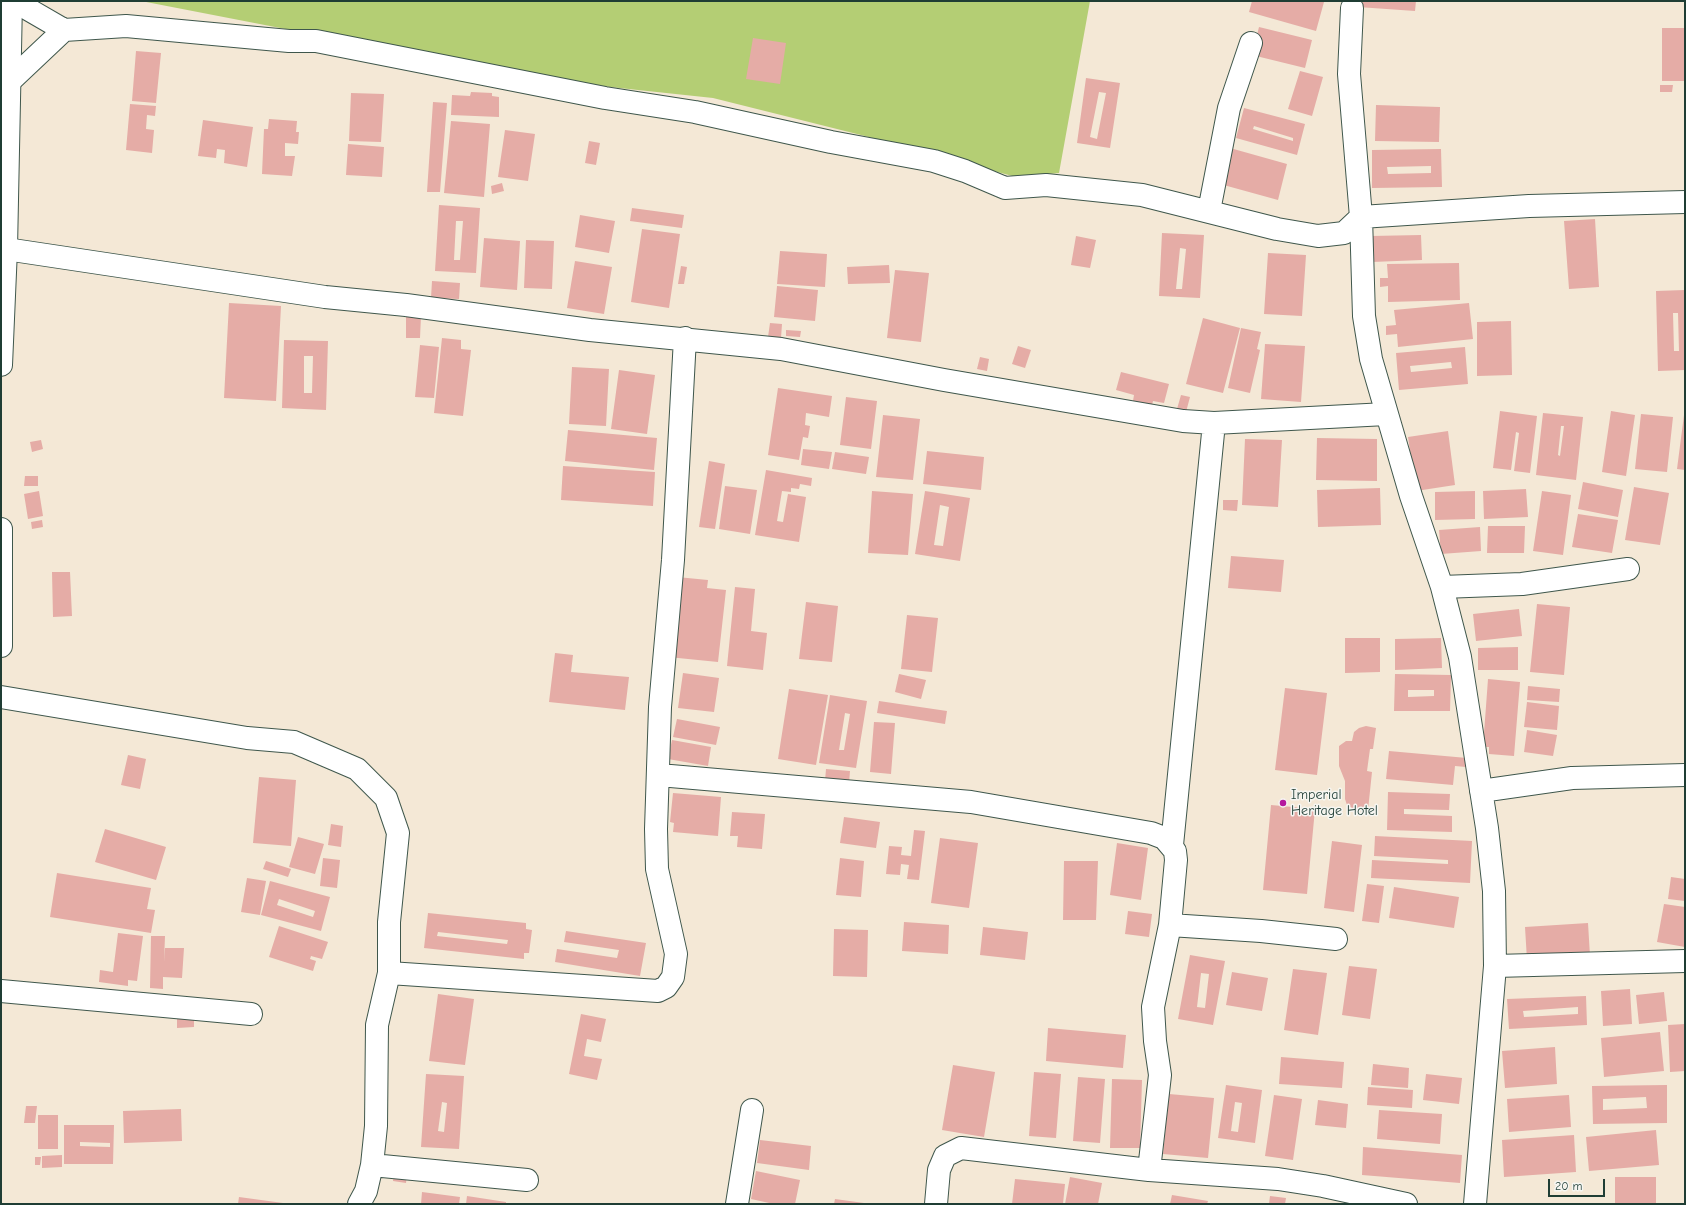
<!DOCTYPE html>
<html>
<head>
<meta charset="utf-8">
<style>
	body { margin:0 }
	#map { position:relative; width:1686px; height:1205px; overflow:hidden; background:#f4e8d6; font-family:"Comic Neue",sans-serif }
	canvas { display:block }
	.frame { position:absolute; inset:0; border:2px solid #1f3d34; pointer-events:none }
	.scale { position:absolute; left:1548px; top:1179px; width:57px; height:18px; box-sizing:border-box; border:2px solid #1f3d34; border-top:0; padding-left:5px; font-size:12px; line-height:14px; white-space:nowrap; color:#1f3d34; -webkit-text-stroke:3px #f6f6f2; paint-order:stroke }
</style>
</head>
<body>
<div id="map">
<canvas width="1686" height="1205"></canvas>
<div class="frame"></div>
<div class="scale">20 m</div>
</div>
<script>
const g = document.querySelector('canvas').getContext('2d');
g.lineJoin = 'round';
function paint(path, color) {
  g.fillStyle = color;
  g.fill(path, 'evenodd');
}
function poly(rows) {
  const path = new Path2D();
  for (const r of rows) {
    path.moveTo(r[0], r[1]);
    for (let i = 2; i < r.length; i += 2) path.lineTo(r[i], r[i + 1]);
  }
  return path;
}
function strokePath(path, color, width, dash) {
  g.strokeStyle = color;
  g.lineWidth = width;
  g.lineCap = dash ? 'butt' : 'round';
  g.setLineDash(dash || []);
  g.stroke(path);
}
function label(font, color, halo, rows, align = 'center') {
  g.font = font + ' "Comic Neue",sans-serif';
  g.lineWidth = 3;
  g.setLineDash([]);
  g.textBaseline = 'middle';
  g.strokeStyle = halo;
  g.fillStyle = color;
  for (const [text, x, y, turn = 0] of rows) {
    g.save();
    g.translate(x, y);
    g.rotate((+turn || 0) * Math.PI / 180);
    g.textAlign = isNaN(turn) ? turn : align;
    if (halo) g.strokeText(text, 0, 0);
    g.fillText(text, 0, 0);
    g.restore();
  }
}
paint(poly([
	[141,1,1090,1,1059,173,1016,177,865,136,713,98,610,87,435,58]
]), '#b4ce74');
paint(poly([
	[1252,1,1322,1,1324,2,1316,31,1249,12],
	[1358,1,1416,1,1415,11,1358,7],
	[1259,27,1312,40,1305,68,1252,55],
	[1662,28,1685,28,1685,81,1662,81],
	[753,38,786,43,780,84,746,79],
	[136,51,161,53,156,103,132,101],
	[1300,71,1323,77,1312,116,1288,109],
	[1086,78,1120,83,1110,148,1077,143],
	[1099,92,1106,93,1097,139,1090,137],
	[1660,85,1673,85,1672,92,1660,92],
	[471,92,492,93,492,96,499,97,499,117,451,115,452,95,470,96],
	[351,93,384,94,381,142,349,141],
	[433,102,447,103,440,192,427,192],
	[130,104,156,106,155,116,147,115,146,129,154,130,152,153,126,150],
	[1376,105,1440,107,1439,142,1375,141],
	[1244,108,1305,124,1297,155,1236,138],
	[1254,126,1293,138,1293,141,1253,129],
	[269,119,297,121,296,132,299,132,298,144,285,143,285,156,295,156,292,176,262,174,264,129,268,129],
	[203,120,253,127,247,167,224,163,225,150,217,149,216,158,198,156],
	[451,121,490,124,484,197,444,193],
	[505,130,535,134,528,181,498,177],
	[589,141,600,143,596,165,585,163],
	[348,144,384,147,382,177,346,175],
	[1230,148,1287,164,1278,200,1220,184],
	[1441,149,1442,187,1372,188,1372,150],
	[1431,166,1431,173,1388,174,1387,167],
	[502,183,504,191,492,194,491,186],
	[439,205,480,208,476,273,435,271],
	[456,221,463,221,460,260,454,260],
	[632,208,684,215,682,228,630,221],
	[580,215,615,221,609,253,575,247],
	[1595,219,1599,287,1569,289,1564,221],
	[642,229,680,234,669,308,631,302],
	[1162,233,1204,235,1200,298,1159,296],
	[1180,248,1186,249,1182,289,1176,289],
	[1421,235,1422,260,1372,262,1371,236],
	[1076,236,1096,240,1090,268,1071,265],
	[484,238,520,241,517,290,480,287],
	[526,240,554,241,552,289,524,288],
	[780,251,827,254,825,287,777,284],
	[1268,253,1306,255,1302,316,1264,314],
	[575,261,612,267,604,314,567,308],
	[1459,263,1460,300,1388,302,1388,286,1380,287,1380,278,1388,278,1387,264],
	[889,265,890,283,848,284,847,267],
	[681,266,687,267,684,284,678,284],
	[895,270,929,273,921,342,887,338],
	[432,281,460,283,459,299,431,298],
	[777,286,818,290,815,321,774,317],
	[1685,290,1685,370,1658,371,1656,291],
	[1673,313,1678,313,1679,351,1674,351],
	[229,303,281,306,276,401,224,398],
	[1469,303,1473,339,1398,347,1397,334,1386,335,1386,326,1396,325,1394,310],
	[406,315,421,316,420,338,406,338],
	[1203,318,1240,328,1223,393,1186,384],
	[1511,321,1512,375,1477,376,1477,322],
	[770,323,782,324,781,338,768,337],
	[1241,328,1261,332,1257,349,1260,350,1250,393,1228,388],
	[786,330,801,331,800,337,786,336],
	[442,338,461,340,461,349,471,350,463,416,434,413],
	[284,340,328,341,326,410,282,408],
	[304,356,313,356,312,393,304,393],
	[1265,344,1305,346,1301,402,1261,399],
	[420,345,439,347,434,398,415,397],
	[1018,346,1031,350,1025,368,1012,364],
	[1465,347,1468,384,1399,390,1396,353],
	[1451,362,1452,368,1411,372,1410,366],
	[980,357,989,359,987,371,977,369],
	[572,367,609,369,606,426,569,424],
	[619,370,655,375,647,434,611,429],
	[1121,372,1169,384,1164,403,1153,401,1152,405,1133,401,1134,395,1116,390],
	[778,388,832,396,829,417,806,413,805,425,810,426,808,438,803,437,799,460,768,455],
	[1181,395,1190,397,1186,412,1177,409],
	[846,397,877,401,871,449,840,445],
	[1500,411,1537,416,1530,473,1514,471,1519,433,1516,432,1511,470,1493,468],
	[1611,411,1635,415,1626,476,1602,472],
	[1543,413,1583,417,1576,480,1536,475],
	[1561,426,1564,426,1560,456,1558,455],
	[1641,414,1673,417,1667,472,1635,469],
	[883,415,920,419,913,480,876,477],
	[1684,415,1685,415,1685,470,1677,469],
	[568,430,657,438,654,470,565,461],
	[1448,431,1455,485,1416,491,1408,437],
	[1317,438,1377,439,1377,481,1316,480],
	[1245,439,1282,440,1278,507,1242,505],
	[41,440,43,449,32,452,30,442],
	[803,449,832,452,829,469,801,465],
	[927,451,984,457,981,490,923,484],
	[835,452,869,457,866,474,832,469],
	[709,461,725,464,715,529,699,527],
	[563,466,655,472,653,506,561,500],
	[766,470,812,478,811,486,800,484,799,489,791,488,791,492,782,491,777,521,783,522,788,494,806,497,799,542,755,535],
	[25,476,38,476,38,486,24,486],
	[1583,482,1623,490,1618,517,1578,509],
	[725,486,757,490,750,534,719,529],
	[1634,487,1669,493,1660,545,1625,540],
	[1380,488,1381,525,1318,527,1317,490],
	[1526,489,1528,517,1484,519,1483,491],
	[39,491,43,516,28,519,24,494],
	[872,491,913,494,908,555,868,553],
	[925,491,970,498,960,561,915,554],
	[940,505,949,507,943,546,934,545],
	[1475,491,1475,519,1435,520,1435,492],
	[1542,491,1571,495,1563,555,1533,551],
	[1223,500,1238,500,1237,511,1223,510],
	[1578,514,1618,520,1612,553,1572,547],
	[42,520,43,527,32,529,31,522],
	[1488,526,1525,526,1524,553,1487,553],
	[1480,527,1481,551,1441,554,1439,530],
	[1231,556,1284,560,1281,592,1228,588],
	[52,572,70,572,72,616,53,617],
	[677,577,708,580,707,588,726,590,718,662,668,657],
	[735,587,755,589,751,631,767,633,763,670,727,666],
	[806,602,838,606,832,662,799,659],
	[1537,604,1570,607,1564,675,1530,672],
	[1519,609,1522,636,1476,641,1473,614],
	[907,615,938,618,932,672,901,669],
	[1345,638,1380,638,1380,672,1345,673],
	[1441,638,1442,668,1395,670,1395,639],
	[1518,647,1518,670,1478,670,1478,648],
	[555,653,573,655,571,672,629,677,625,710,549,702],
	[683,673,719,678,714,712,678,708],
	[899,674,926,680,921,699,895,692],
	[1395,674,1451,675,1450,711,1394,711],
	[1408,690,1434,690,1434,696,1408,697],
	[1488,679,1520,682,1514,756,1489,754,1489,747,1483,747],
	[1528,686,1560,689,1559,702,1527,700],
	[1285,688,1327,693,1317,775,1275,770],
	[789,689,828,695,816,765,778,759],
	[830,695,867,701,856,768,819,763],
	[845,713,850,714,844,750,839,750],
	[879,701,947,711,945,724,877,713],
	[1527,702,1559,706,1557,730,1524,727],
	[677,719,720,727,716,745,673,737],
	[874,722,895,723,891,774,870,772],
	[1366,726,1376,728,1373,749,1370,749,1367,771,1372,772,1368,810,1356,810,1347,805,1345,799,1345,781,1339,766,1339,746,1346,741,1352,741,1354,732,1359,728],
	[1527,730,1557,735,1553,756,1524,752],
	[672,740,711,747,708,766,668,759],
	[1389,751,1467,758,1466,767,1455,766,1453,785,1386,779],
	[128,755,146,759,140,789,121,785],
	[826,769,850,771,849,784,825,781],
	[259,777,296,780,291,846,253,843],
	[1388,792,1450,794,1449,810,1404,809,1404,814,1452,816,1452,832,1387,830],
	[673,793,721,797,718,836,673,832,674,823,670,822],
	[1271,805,1315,809,1307,894,1263,890],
	[732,812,765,814,762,849,737,847,738,836,730,836],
	[844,817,880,822,876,848,840,843],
	[331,824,343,826,341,847,328,845],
	[105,829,166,847,156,880,95,862],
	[914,830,925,831,919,880,907,879,909,865,901,864,900,875,886,874,889,846,902,847,901,855,911,856],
	[1375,836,1472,841,1470,883,1371,878,1372,860,1448,864,1448,860,1374,856],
	[298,837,324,844,315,874,289,867],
	[940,838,978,843,969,908,931,903],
	[1332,841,1362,845,1354,912,1324,908],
	[1117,843,1148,848,1141,900,1110,895],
	[323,858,340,860,337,888,320,886],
	[840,858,864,861,861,897,836,895],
	[266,861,291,869,288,877,263,869],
	[1064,861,1098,861,1096,920,1063,920],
	[57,873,151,888,147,909,155,910,151,933,50,917],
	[1671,877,1685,879,1685,901,1668,899],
	[247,878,266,881,260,915,241,912],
	[270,881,330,897,321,931,261,915],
	[279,899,315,911,313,917,277,905],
	[1367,884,1384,886,1379,923,1362,921],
	[1394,887,1459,897,1454,928,1389,918],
	[1664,904,1685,907,1685,947,1657,942],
	[1128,911,1152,914,1149,937,1125,934],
	[428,913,526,923,526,929,532,930,529,953,524,953,524,959,424,948],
	[438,932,508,940,507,944,437,936],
	[904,922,949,925,948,954,902,951],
	[1588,923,1590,956,1527,960,1525,927],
	[279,926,328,942,322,959,311,956,310,959,316,961,313,971,269,957],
	[983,927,1028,932,1025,960,980,955],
	[834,929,868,930,867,977,833,976],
	[566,931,646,943,640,976,555,962,557,949,617,958,619,950,564,942],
	[118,933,143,936,137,981,128,980,128,986,99,982,100,970,113,972],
	[151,936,165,936,164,962,165,948,184,948,182,978,163,977,163,989,150,988],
	[1190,955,1225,961,1213,1025,1178,1019],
	[1201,973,1209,974,1205,1008,1197,1007],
	[1349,966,1377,969,1370,1019,1342,1015],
	[1293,969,1327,973,1318,1035,1284,1030],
	[1232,972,1268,978,1262,1011,1226,1005],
	[1630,989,1632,1024,1603,1026,1601,991],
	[1664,992,1667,1021,1639,1024,1636,995],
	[438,994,474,999,465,1065,429,1061],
	[1586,996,1587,1025,1509,1029,1507,999],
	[1578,1007,1578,1014,1524,1017,1523,1011],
	[194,1014,194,1027,177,1028,177,1015],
	[581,1014,606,1019,601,1042,587,1039,584,1056,602,1059,597,1080,569,1074],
	[1685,1024,1685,1071,1670,1072,1668,1025],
	[1048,1028,1126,1035,1123,1068,1046,1061],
	[1660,1032,1664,1071,1604,1077,1601,1038],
	[1555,1047,1557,1084,1505,1088,1502,1051],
	[1281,1057,1344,1062,1342,1088,1279,1084],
	[1373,1064,1409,1068,1408,1088,1371,1085],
	[953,1065,995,1072,984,1137,942,1130],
	[1034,1072,1061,1074,1056,1138,1029,1136],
	[426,1074,464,1076,459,1149,421,1147],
	[442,1102,447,1103,444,1132,438,1131],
	[1426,1074,1462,1078,1459,1104,1423,1100],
	[1078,1077,1105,1079,1100,1143,1073,1141],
	[1112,1079,1142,1080,1140,1148,1110,1148],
	[1226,1085,1262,1090,1255,1143,1218,1138],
	[1235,1102,1242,1103,1238,1132,1231,1131],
	[1667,1085,1667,1123,1593,1124,1592,1086],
	[1646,1097,1647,1108,1603,1110,1603,1099],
	[1368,1087,1413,1090,1412,1108,1367,1105],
	[1169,1094,1214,1098,1208,1158,1163,1154],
	[1274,1095,1302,1099,1293,1160,1265,1156],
	[1569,1095,1571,1127,1509,1132,1507,1099],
	[1318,1100,1348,1104,1346,1128,1315,1125],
	[26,1106,37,1106,35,1123,24,1123],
	[181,1109,182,1141,124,1143,123,1111],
	[1379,1110,1442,1114,1440,1144,1377,1139],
	[38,1115,58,1115,58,1149,38,1149],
	[64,1125,114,1125,113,1164,64,1164],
	[80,1142,110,1143,110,1147,80,1146],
	[1656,1130,1659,1165,1589,1171,1586,1137],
	[1574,1135,1576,1172,1504,1177,1502,1140],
	[760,1140,811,1146,809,1170,757,1163],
	[1363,1147,1462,1155,1460,1183,1362,1175],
	[62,1155,62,1167,42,1168,42,1156],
	[35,1157,41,1157,40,1165,35,1165],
	[394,1171,407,1173,406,1183,393,1181],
	[756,1171,800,1180,795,1204,774,1204,751,1199],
	[1070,1177,1102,1183,1098,1204,1065,1204],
	[1615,1177,1656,1177,1656,1204,1615,1204],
	[1015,1179,1065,1184,1063,1204,1012,1204],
	[422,1192,460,1197,459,1204,421,1204],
	[1172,1195,1208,1201,1207,1204,1170,1204],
	[467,1196,506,1202,506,1204,466,1204],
	[1270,1196,1286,1198,1285,1204,1269,1204],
	[239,1197,283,1203,283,1204,238,1204],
	[835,1199,864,1203,864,1204,834,1204]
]), '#e5aca6');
const minor = poly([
	[14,1,64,30,126,26,289,41,316,41,605,98,695,112,831,142,934,161,965,171,1005,188,1046,185,1142,195,1277,229,1318,236,1344,233,1361,217,1529,206,1685,202],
	[1352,8,1349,74,1361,217,1364,316,1371,359,1411,496,1442,587,1460,657,1487,828,1494,891,1495,966,1475,1204],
	[10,81,64,30],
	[1209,211,1229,108,1251,43],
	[6,249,325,297,406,305,590,330,781,349,944,380,1183,421,1214,423,1386,414],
	[1442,587,1522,584,1628,569],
	[1,697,247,738,294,742,357,769,386,798,398,833,389,922,389,973,377,1025,376,1126,372,1165,366,1191,359,1204],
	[659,775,971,802,1151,833,1164,838,1175,851,1176,860,1170,925,1153,1007,1155,1041,1160,1075,1149,1170],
	[1481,791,1572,778,1685,775],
	[1172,845,1214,423],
	[1170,925,1261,931,1336,939],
	[1495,966,1685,961],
	[389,973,658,991,666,987,673,977,676,954,657,869,656,829,660,707,673,560,685,338],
	[1,991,251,1014],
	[372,1165,527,1180],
	[737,1204,752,1110],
	[936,1204,939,1170,945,1156,961,1148,1149,1170,1278,1179,1323,1186,1406,1204]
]);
const highway = poly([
	[1,365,6,249,11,1],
	[1,529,1,646]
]);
strokePath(minor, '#3f574c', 24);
strokePath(highway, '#3f574c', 24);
strokePath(minor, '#fff', 22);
strokePath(highway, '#fff', 22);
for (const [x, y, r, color] of [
	[1283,803,4,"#b5179e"]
]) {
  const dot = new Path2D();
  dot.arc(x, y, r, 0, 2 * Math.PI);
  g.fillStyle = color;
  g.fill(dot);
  strokePath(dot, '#f6f6f2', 1.5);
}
label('14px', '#1f3d34', '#f6f6f2', [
	["Imperial",1291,795],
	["Heritage Hotel",1291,811]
], 'left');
</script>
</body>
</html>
